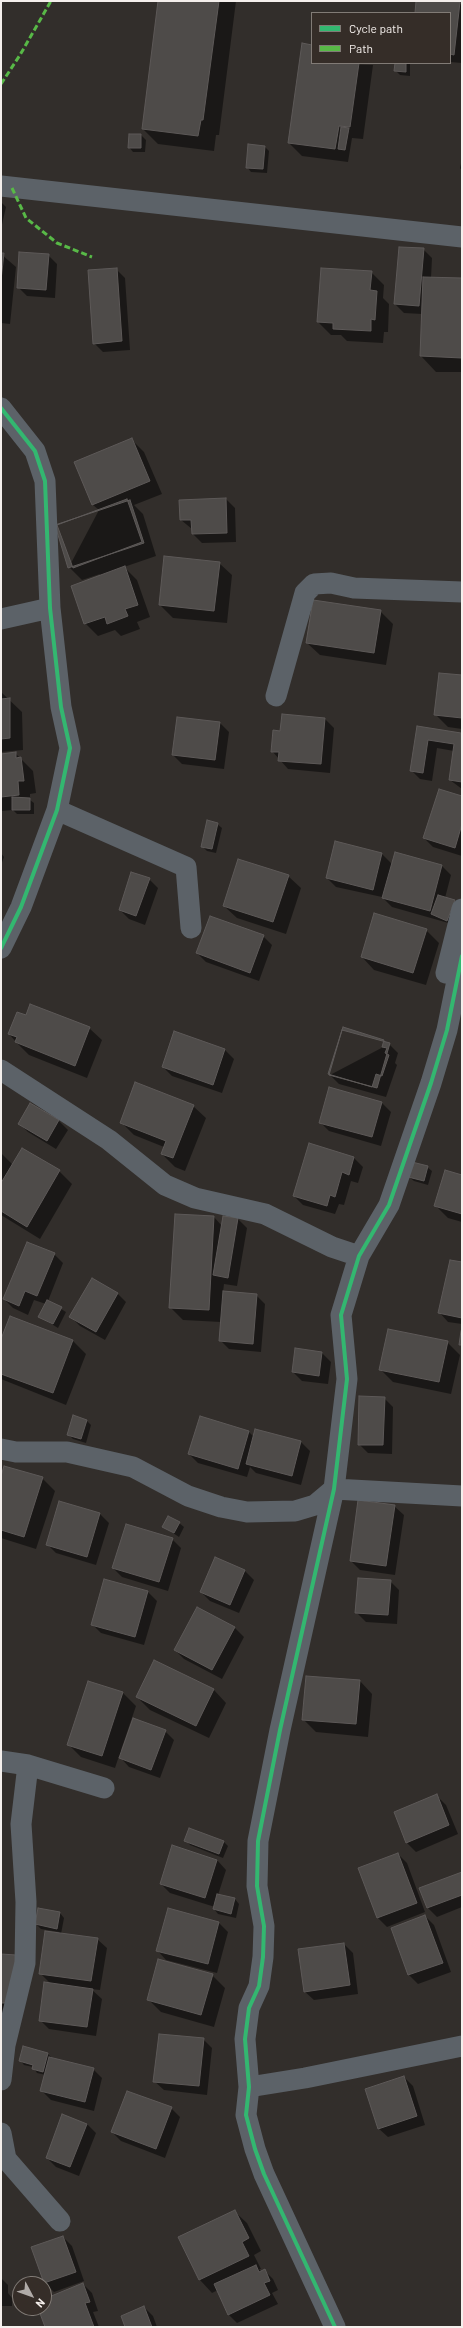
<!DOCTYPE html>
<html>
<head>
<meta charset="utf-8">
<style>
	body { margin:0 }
	#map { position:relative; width:463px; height:2328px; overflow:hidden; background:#322e2b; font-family:Barlow,sans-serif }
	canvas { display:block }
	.frame { position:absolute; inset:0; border:2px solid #f4efec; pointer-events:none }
	.legend { position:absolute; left:311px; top:12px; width:140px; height:52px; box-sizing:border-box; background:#352d28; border:1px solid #817b76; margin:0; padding:5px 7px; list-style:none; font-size:12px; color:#f4efec }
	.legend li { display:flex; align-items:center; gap:8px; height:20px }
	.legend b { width:20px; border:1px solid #817b76 }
	.north { position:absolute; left:12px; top:2276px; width:40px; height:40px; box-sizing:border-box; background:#352d28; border:1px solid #817b76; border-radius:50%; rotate:131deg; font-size:11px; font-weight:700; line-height:16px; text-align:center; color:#f4efec }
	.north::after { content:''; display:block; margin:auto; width:14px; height:18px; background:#b0aba8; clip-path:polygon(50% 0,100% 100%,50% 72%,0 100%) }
</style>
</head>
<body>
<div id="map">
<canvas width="463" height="2328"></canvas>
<div class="frame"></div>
<ul class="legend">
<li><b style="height:5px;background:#33b770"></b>Cycle path</li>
<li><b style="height:5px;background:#58b947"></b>Path</li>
</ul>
<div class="north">N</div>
</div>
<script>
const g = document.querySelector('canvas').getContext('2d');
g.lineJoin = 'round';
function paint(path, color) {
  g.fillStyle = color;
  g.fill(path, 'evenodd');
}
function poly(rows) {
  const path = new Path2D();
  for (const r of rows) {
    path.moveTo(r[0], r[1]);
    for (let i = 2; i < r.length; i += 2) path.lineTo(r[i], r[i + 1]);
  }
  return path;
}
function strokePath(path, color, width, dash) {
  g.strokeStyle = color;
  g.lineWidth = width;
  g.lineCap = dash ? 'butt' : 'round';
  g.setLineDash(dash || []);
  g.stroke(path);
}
paint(poly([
	[159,1,236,1,219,135,216,135,214,151,158,144,143,129],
	[417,1,443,1,459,3,462,5,462,63,450,62,450,13,416,13],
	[312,46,312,63,373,65,363,139,352,138,348,162,302,156,289,143],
	[396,63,410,63,410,76,400,75,396,71],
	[129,135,141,135,146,140,145,152,133,152,129,147],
	[265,147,269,151,267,173,251,172,247,167],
	[462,159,462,171,460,168],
	[1,202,6,207,1,229],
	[423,249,432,258,431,278,462,279,462,372,436,372,421,356,422,314,404,313,395,304],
	[1,254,16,267,10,324,1,323],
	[48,255,57,264,55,298,27,296,18,287],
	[116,269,125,278,130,350,103,352,94,343],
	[371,272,384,285,383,298,389,304,388,332,384,332,383,343,347,341,341,335,331,335,318,322],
	[131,439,144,452,162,494,134,505,143,514,156,556,124,567,137,580,150,617,137,622,140,629,121,636,115,630,98,636,85,623,100,574,82,580,69,567,99,510,93,505,76,463],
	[226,499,235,508,236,542,202,543,193,534,192,529,181,520,180,501],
	[219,563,232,575,227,623,173,618,160,605],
	[380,611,393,624,386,665,320,655,307,643],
	[462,676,462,729,448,727,435,714],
	[1,692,22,712,23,750,1,752],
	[325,719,334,728,330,773,288,769,272,751],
	[220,723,229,732,224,769,182,764,173,755],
	[418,728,462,735,462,789,450,780,454,751,437,748,432,781,420,779,411,770],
	[15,753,33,771,36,793,30,794,30,800,34,803,34,814,17,814,13,810,1,811,1,755],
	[462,797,462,856,433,847,424,838],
	[217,824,222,828,216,853,207,851,202,846],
	[336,842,382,854,392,864,396,853,442,866,451,875,445,898,455,901,459,905,452,924,392,907,382,897,336,887,327,878],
	[1,853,4,857,1,865],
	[288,876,301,888,286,934,237,918,224,906],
	[149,879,158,888,145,925,129,919,120,910],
	[426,930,439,943,426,985,374,970,362,957],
	[263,936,272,945,259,981,206,962,197,953],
	[27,1016,89,1028,102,1040,87,1078,29,1055,16,1042,9,1034],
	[389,1044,398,1053,395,1063,397,1065,386,1097,339,1084,330,1075],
	[225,1050,234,1059,222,1093,172,1076,163,1067],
	[382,1103,391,1112,381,1146,329,1131,320,1122],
	[31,1104,59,1121,68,1130,56,1149,28,1132,19,1123],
	[193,1106,206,1118,185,1171,175,1167,162,1154,164,1147,134,1135,121,1122],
	[309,1145,354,1158,363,1167,358,1183,351,1181,344,1205,339,1204,335,1214,303,1205,294,1196],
	[1,1153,13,1165,59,1171,72,1184,40,1239,1,1215],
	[427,1167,432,1171,428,1185,414,1181,409,1177],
	[462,1176,462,1222,448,1218,435,1205],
	[214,1217,222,1226,238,1219,247,1228,237,1286,224,1284,223,1292,256,1295,265,1304,261,1352,229,1349,220,1340,221,1322,183,1320,171,1308],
	[54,1254,63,1263,48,1301,66,1312,58,1328,40,1317,46,1304,34,1300,28,1315,13,1308,4,1299],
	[462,1263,462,1324,448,1322,439,1312],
	[117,1293,126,1302,105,1340,80,1326,71,1317],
	[10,1317,73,1341,86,1354,66,1405,1,1379,1,1342],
	[447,1342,460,1355,451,1394,393,1382,380,1369],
	[296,1350,322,1353,331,1362,328,1384,302,1381,293,1372],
	[384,1398,393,1407,392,1454,368,1453,359,1444],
	[73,1417,87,1421,91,1425,86,1443,73,1439,68,1434],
	[200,1417,249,1432,254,1437,256,1430,301,1442,310,1451,301,1485,256,1473,250,1467,247,1477,198,1463,189,1454],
	[42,1478,55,1491,36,1549,1,1538,1,1479],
	[59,1503,100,1514,109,1523,96,1565,56,1553,47,1544],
	[394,1506,404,1515,395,1575,360,1570,351,1561],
	[179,1523,184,1527,179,1537,164,1527],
	[172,1539,181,1548,168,1591,122,1577,113,1568],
	[215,1559,245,1571,254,1580,239,1613,210,1601,201,1592],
	[390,1581,399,1590,397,1624,366,1622,357,1613],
	[148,1592,157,1601,144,1645,101,1633,92,1624],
	[197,1609,235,1628,244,1637,222,1679,184,1659,175,1650],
	[154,1661,214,1690,226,1703,209,1738,150,1710,137,1697],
	[360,1681,372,1694,368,1737,316,1732,303,1719],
	[89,1682,123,1693,136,1706,121,1750,165,1731,174,1740,160,1778,129,1767,119,1756,115,1768,81,1757,68,1744],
	[437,1796,446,1805,458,1834,416,1852,407,1843],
	[186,1840,223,1841,228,1846,223,1858,190,1845],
	[398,1854,407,1863,425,1912,387,1927,378,1918],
	[217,1860,226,1870,218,1895,235,1899,239,1904,236,1918,218,1914,214,1909,215,1907,170,1893,161,1884],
	[462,1873,462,1907,437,1917,428,1908,421,1889],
	[168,1910,219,1923,228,1932,217,1973,166,1960,157,1950],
	[60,1913,64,1918,61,1934,97,1939,107,1948,100,1990,91,1989,102,1999,96,2036,49,2029,40,2020,51,1984,40,1973,59,1932,41,1929,36,1924],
	[425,1916,434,1925,451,1972,418,1984,409,1975,392,1929],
	[344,1944,353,1953,358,1994,314,2000,304,1991],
	[1,1955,24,1965,1,2018],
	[212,1975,225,1988,214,2027,161,2012,148,1999],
	[203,2039,212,2048,207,2095,164,2090,154,2081],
	[48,2054,52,2058,93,2069,102,2078,94,2111,51,2100,42,2091,46,2075,37,2073,33,2067,24,2065,20,2060],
	[404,2077,413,2086,425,2125,388,2137,378,2128],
	[171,2108,180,2117,165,2158,121,2141,112,2132],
	[87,2124,96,2133,79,2176,56,2167,47,2158],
	[234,2211,247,2223,261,2251,254,2255,261,2269,259,2269,262,2272,264,2270,273,2279,278,2290,272,2293,278,2304,237,2323,228,2314,218,2290,212,2293,200,2280,179,2238],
	[63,2237,72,2246,84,2281,54,2292,45,2283,33,2248],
	[1,2278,8,2285,8,2293,12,2298,12,2306,1,2306],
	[83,2284,92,2293,98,2311,93,2312,99,2327,46,2327,39,2308,44,2308,44,2300],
	[144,2307,153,2316,157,2327,126,2327]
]), '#0007');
const building = poly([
	[158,1,219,1,203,120,201,120,198,136,142,129,158,1],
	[416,1,460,2,454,55,450,54,450,13,415,13,416,1],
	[302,43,312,45,312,63,359,63,350,127,339,126,335,149,288,143,302,43],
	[395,63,406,63,406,72,394,71,395,63],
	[341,127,349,128,345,150,338,149,341,127],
	[129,134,141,134,141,148,128,148,129,134],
	[248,144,265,146,263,169,246,168,248,144],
	[399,247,424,248,419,306,394,304,399,247],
	[19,252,49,254,46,290,17,288,19,252],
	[1,253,4,253,1,280,1,253],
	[117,268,122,341,93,344,88,270,117,268],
	[321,268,372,271,370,290,377,291,375,320,371,319,371,331,333,329,333,323,317,322,321,268],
	[423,277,462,278,462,358,420,356,423,277],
	[132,438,150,481,92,505,74,462,132,438],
	[226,498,227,533,192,534,191,520,180,520,179,500,226,498],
	[127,499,142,542,73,568,57,525,127,499],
	[130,500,144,543,68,568,55,525,130,500],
	[164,556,220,562,214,611,159,605,164,556],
	[125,566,138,605,125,609,128,616,107,624,105,617,84,624,71,586,125,566],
	[313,600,381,610,374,653,306,643,313,600],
	[439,673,462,675,462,718,434,715,439,673],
	[10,698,10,738,1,739,1,699,10,698],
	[282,714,325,718,321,764,278,761,279,752,271,752,273,730,280,731,282,714],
	[177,717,220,722,215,760,172,755,177,717],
	[417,726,461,733,462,782,449,780,454,744,428,740,423,773,410,771,417,726],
	[16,752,16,758,21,757,24,781,18,781,19,795,1,797,1,754,16,752],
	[439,789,462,796,462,824,455,848,423,838,439,789],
	[12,797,30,798,30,810,12,810,12,797],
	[207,820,218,823,212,849,201,847,207,820],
	[335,841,382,853,373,890,326,878,335,841],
	[395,852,442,865,430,911,382,898,395,852],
	[238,859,289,875,273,922,223,906,238,859],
	[131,872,150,878,136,916,119,910,131,872],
	[438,895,455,900,447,921,431,914,438,895],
	[374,913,427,929,413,973,361,957,374,913],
	[210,916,264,935,250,973,196,953,210,916],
	[30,1004,90,1027,75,1066,15,1042,17,1037,8,1034,17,1012,26,1015,30,1004],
	[343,1027,384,1040,382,1047,387,1048,385,1053,389,1055,382,1076,376,1074,372,1087,328,1074,343,1027],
	[342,1030,390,1043,377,1088,329,1075,342,1030],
	[174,1031,225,1049,213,1085,162,1067,174,1031],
	[135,1082,194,1105,173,1158,161,1154,166,1141,120,1123,135,1082],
	[329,1087,382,1102,372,1137,319,1123,329,1087],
	[30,1103,59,1120,47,1141,18,1124,30,1103],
	[309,1143,354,1157,349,1175,342,1172,335,1197,330,1195,327,1206,293,1196,309,1143],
	[22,1148,60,1170,27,1227,1,1211,1,1183,22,1148],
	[412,1162,428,1166,424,1181,408,1177,412,1162],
	[445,1170,462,1175,462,1214,434,1206,445,1170],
	[175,1214,214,1216,209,1310,169,1308,175,1214],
	[223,1216,238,1218,228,1278,213,1275,223,1216],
	[27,1242,55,1253,37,1296,25,1291,19,1306,3,1299,27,1242],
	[450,1260,462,1262,462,1318,438,1313,450,1260],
	[92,1278,118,1293,96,1332,69,1317,92,1278],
	[223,1291,257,1294,253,1344,219,1341,223,1291],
	[47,1300,62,1307,53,1324,38,1317,47,1300],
	[10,1316,73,1340,53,1393,1,1374,1,1339,10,1316],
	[388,1329,448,1341,439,1382,379,1370,388,1329],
	[461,1331,462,1332,462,1345,459,1345,461,1331],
	[295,1348,322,1352,319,1376,292,1372,295,1348],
	[359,1396,385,1397,383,1445,358,1445,359,1396],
	[73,1415,87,1420,81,1439,67,1435,73,1415],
	[200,1416,249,1431,238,1469,188,1454,200,1416],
	[255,1429,301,1441,292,1476,246,1464,255,1429],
	[4,1466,43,1477,24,1537,1,1530,1,1476,4,1466],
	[358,1500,395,1505,386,1566,350,1561,358,1500],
	[59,1501,100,1513,87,1557,46,1545,59,1501],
	[168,1516,180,1522,174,1533,162,1527,168,1516],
	[126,1524,173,1538,159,1582,112,1568,126,1524],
	[215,1557,245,1570,230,1605,200,1592,215,1557],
	[358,1578,391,1580,388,1615,355,1613,358,1578],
	[104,1579,148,1591,135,1637,91,1625,104,1579],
	[197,1607,235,1627,212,1670,174,1650,197,1607],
	[154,1660,214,1689,196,1726,136,1697,154,1660],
	[306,1676,360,1680,356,1724,302,1720,306,1676],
	[88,1681,123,1692,102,1756,67,1745,88,1681],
	[133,1718,166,1730,151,1770,119,1758,133,1718],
	[437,1794,449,1825,406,1843,394,1812,437,1794],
	[189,1828,224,1841,219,1854,184,1841,189,1828],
	[172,1845,217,1860,205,1898,160,1884,172,1845],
	[398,1853,417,1903,377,1918,358,1868,398,1853],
	[462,1872,462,1895,427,1908,419,1888,462,1872],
	[217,1894,235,1898,231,1914,213,1909,217,1894],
	[38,1908,60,1912,57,1929,35,1924,38,1908],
	[168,1908,219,1922,208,1964,156,1951,168,1908],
	[425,1915,443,1963,408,1975,391,1928,425,1915],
	[45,1931,98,1938,91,1981,39,1974,45,1931],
	[344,1943,350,1985,304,1992,298,1949,344,1943],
	[1,1954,16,1955,10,2003,1,2003,1,1954],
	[158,1959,213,1974,201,2015,147,2000,158,1959],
	[44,1982,93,1989,87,2027,39,2021,44,1982],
	[159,2034,204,2038,199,2086,153,2082,159,2034],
	[23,2046,48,2053,43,2072,32,2069,33,2065,19,2061,23,2046],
	[49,2057,94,2068,85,2102,40,2091,49,2057],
	[404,2076,417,2116,378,2129,365,2089,404,2076],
	[127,2091,172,2107,156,2149,111,2132,127,2091],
	[62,2114,87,2124,70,2167,46,2158,62,2114],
	[235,2210,249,2238,242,2242,249,2256,199,2280,178,2237,235,2210],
	[63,2236,76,2272,44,2283,31,2247,63,2236],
	[256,2265,259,2272,265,2269,270,2281,264,2283,270,2295,228,2315,214,2284,256,2265],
	[83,2283,90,2302,85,2303,94,2327,45,2327,38,2308,44,2308,44,2299,83,2283],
	[144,2306,152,2327,125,2327,121,2316,144,2306]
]);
paint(building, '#4e4b49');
strokePath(building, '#5d5958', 1);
strokePath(poly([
	[1,186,462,237],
	[1,408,35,451,45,481,50,608,61,707,70,748,57,810,21,907,1,948],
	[1,619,50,608],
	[276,696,305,593,314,584,331,583,354,588,462,592],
	[57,810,186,867,191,928],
	[446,973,462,909],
	[1,1070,109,1140,165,1185,195,1198,265,1214,332,1247,359,1256],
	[1,1449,16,1452,67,1452,133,1467,188,1496,221,1507,247,1512,295,1511,315,1505,334,1489,462,1496],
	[1,1761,28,1765,104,1788],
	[1,2080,5,2045,25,1963,26,1902,21,1824,28,1765],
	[249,2087,305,2078,462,2046],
	[1,2133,6,2159,60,2221],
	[335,2327,264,2174,255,2149,246,2115,249,2087,245,2039,249,2008,259,1986,263,1957,264,1926,257,1886,258,1841,280,1730,334,1489,347,1379,341,1315,359,1256,389,1205,431,1083,447,1030,462,956]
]), '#5c6268', 21);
strokePath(poly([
	[1,84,20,55,51,1],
	[12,188,26,218,57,243,92,257]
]), '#58b947', 3, [6, 3]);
strokePath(poly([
	[1,408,35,451,45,481,50,608,61,707,70,748,57,810,21,907,1,948],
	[335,2327,264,2174,255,2149,246,2115,249,2087,245,2039,249,2008,259,1986,263,1957,264,1926,257,1886,258,1841,280,1730,334,1489,347,1379,341,1315,359,1256,389,1205,431,1083,447,1030,462,956]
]), '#33b770', 4);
</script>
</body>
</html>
